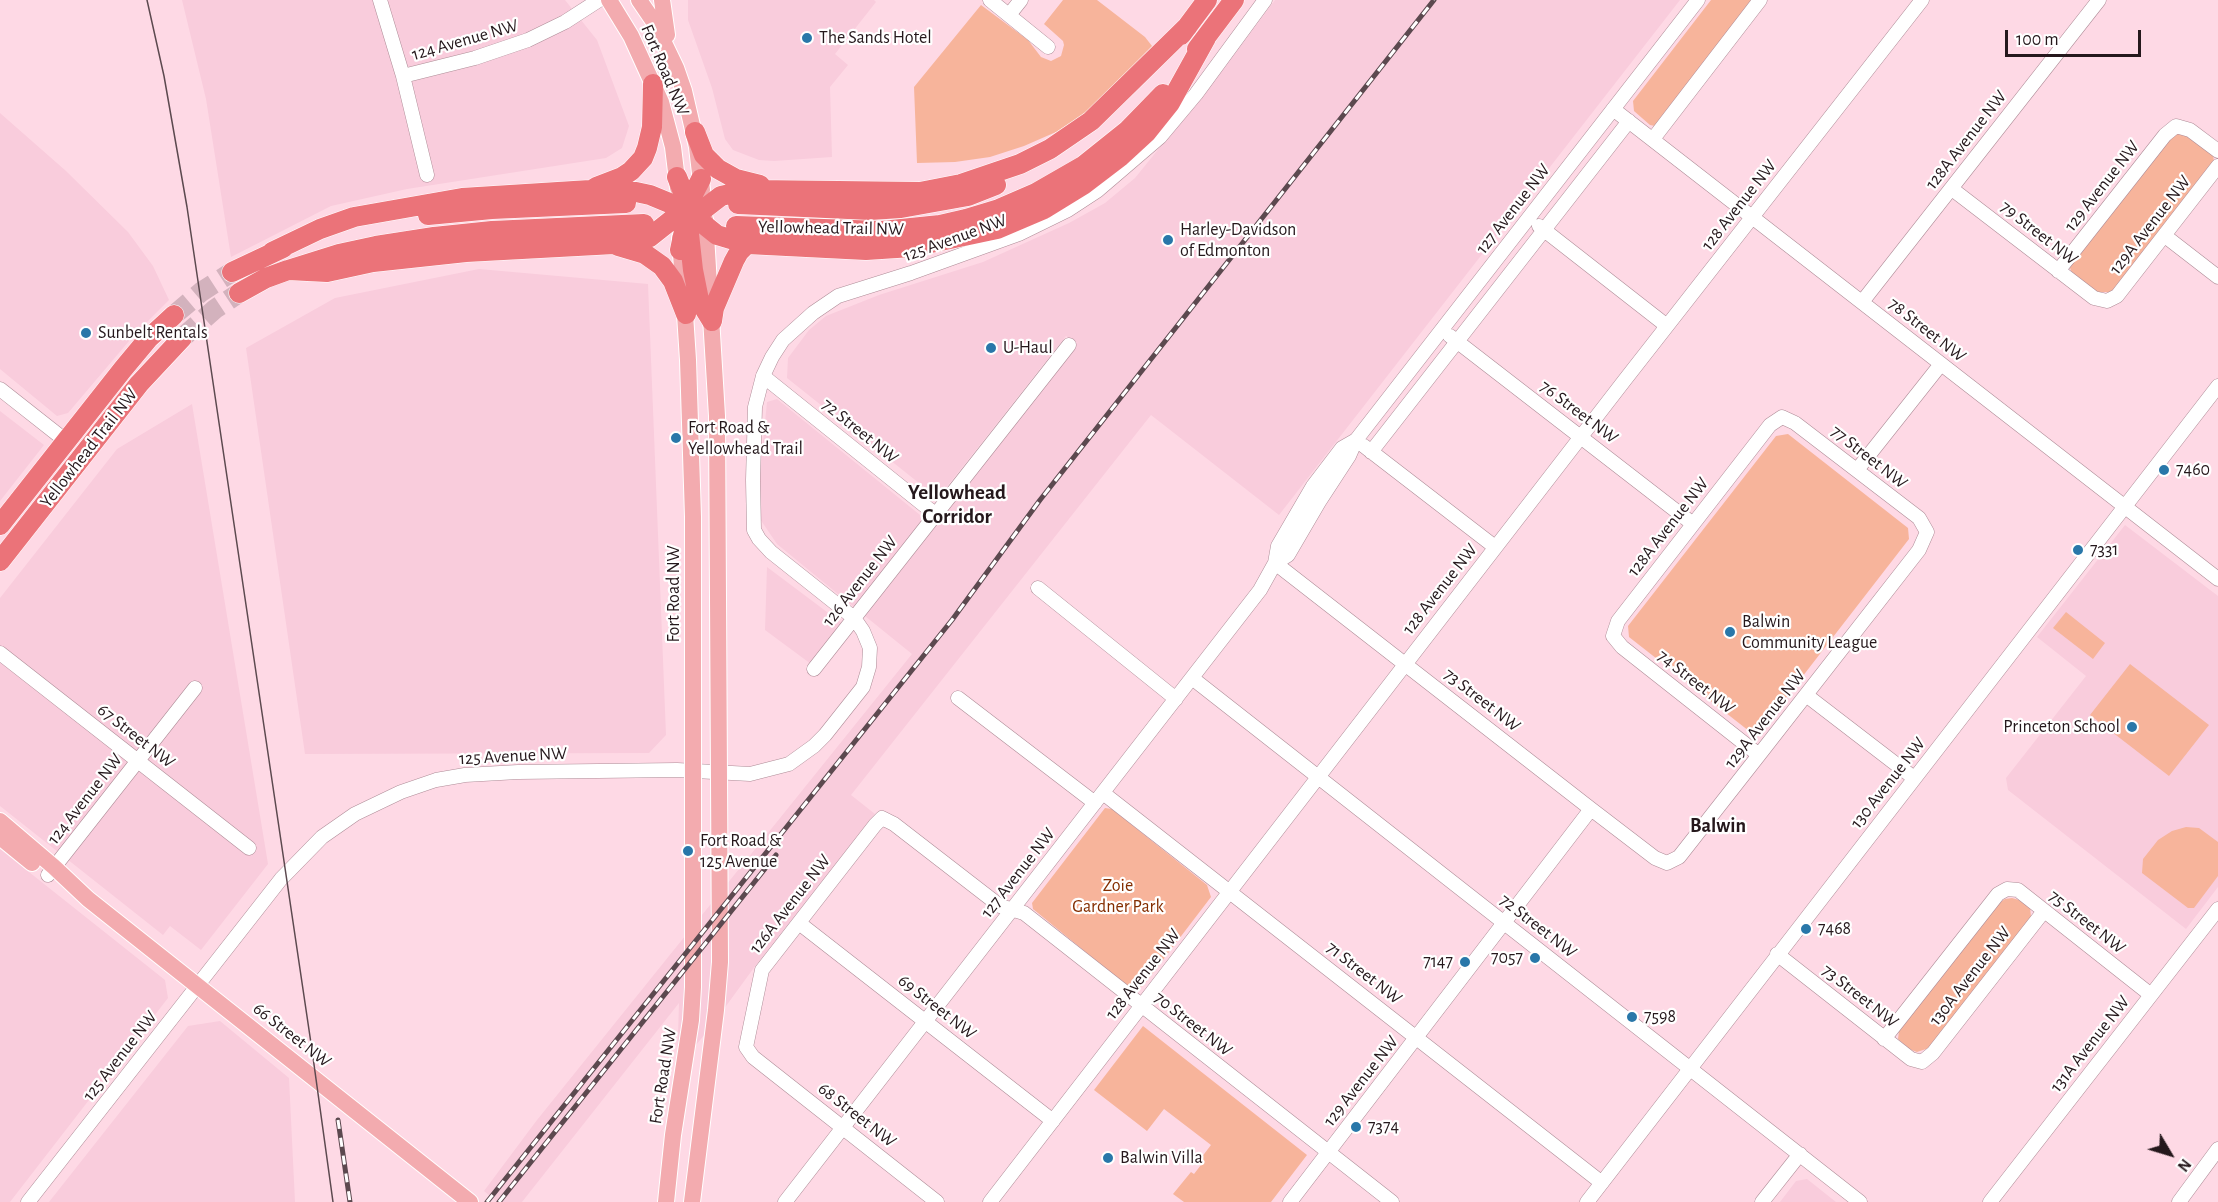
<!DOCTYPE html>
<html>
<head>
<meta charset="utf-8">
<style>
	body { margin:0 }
	#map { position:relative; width:2218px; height:1202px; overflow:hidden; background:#fed9e5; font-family:"Alegreya Sans",sans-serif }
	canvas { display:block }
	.north { position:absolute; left:2140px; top:1124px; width:60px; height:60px; -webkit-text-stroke:4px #fff; paint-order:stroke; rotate:128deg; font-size:16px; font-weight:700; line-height:24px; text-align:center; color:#25181c }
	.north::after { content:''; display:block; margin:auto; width:21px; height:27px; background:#25181c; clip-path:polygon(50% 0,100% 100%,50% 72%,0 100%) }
	.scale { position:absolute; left:2005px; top:30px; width:136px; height:27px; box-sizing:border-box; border:3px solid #25181c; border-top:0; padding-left:8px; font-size:18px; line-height:21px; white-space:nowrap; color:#25181c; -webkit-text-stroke:4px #fff; paint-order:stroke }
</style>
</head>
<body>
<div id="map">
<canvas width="2218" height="1202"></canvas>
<div class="north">N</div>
<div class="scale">100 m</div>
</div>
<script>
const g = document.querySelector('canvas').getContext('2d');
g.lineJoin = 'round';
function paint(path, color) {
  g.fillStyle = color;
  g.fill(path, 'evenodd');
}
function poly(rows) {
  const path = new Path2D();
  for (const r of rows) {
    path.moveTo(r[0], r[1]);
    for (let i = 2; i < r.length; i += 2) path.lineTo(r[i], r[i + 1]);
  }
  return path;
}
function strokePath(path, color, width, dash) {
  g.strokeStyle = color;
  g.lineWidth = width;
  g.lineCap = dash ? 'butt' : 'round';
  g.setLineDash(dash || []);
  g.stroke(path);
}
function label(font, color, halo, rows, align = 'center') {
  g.font = font + ' "Alegreya Sans",sans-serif';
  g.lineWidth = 4.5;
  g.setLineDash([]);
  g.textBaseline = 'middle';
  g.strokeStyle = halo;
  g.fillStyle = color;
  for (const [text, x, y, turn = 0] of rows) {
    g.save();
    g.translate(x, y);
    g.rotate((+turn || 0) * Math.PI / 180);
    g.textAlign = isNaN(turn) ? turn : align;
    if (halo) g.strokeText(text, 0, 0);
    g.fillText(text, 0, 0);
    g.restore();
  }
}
paint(poly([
	[182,0,565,0,597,40,629,126,622,148,606,158,407,189,331,206,231,257,206,99],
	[688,0,874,0,876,2,835,54,848,65,830,87,832,157,774,161,759,160,733,150,725,139,712,88,688,20],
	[1275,0,1680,0,1279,515,1151,415,851,795,875,814,753,969,710,1028,677,1068,679,1003,522,1202,497,1202,484,1191,537,1120,912,654,865,616,1077,344,1066,336,945,489,934,495,787,378,788,358,809,330,826,316,879,295,983,262,1069,223,1105,203,1135,178,1225,67],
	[0,113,66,171,128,232,153,266,169,300,135,334,68,413,57,416,0,369],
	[479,269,648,284,666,735,649,753,305,754,246,348,335,298],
	[777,399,925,519,855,608,777,544,760,519,760,472,767,402],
	[192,404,268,864,201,950,170,926,163,935,0,806,0,598,117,449],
	[0,411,44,445,0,501],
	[2125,525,2218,596,2218,887,2186,929,2008,790,2006,778,2086,676,2037,637],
	[767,567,843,624,811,664,765,630],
	[0,849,165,980,168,998,10,1202,0,1202],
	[220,1021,289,1078,295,1202,49,1202,188,1026],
	[1807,1179,1836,1202,1780,1202,1796,1181]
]), '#f9ccdc');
paint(poly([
	[1063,0,1097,0,1145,37,1152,46,1086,113,1056,132,1024,146,990,157,955,162,917,163,914,87,981,5,1028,40,1041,57,1051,61,1061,56,1064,45,1063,41,1044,24],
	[1711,0,1754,0,1655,126,1650,125,1634,111,1633,101],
	[2178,133,2183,133,2213,153,2214,162,2116,288,2110,292,2097,292,2072,273,2070,268,2071,262,2168,138],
	[1788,434,1908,528,1909,539,1761,730,1749,731,1629,637,1628,626,1776,436],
	[2066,612,2105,643,2093,659,2053,628],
	[2130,664,2209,725,2169,776,2090,715],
	[1105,808,1112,809,1207,885,1211,897,1143,986,1132,990,1033,909,1032,903],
	[2186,827,2199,828,2218,842,2218,876,2194,908,2188,908,2142,873,2143,859,2158,840,2172,831],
	[2012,898,2019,900,2030,907,2031,917,1929,1048,1917,1052,1909,1049,1898,1039,1899,1031,1998,904,2005,899],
	[1143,1026,1307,1155,1271,1202,1184,1202,1173,1194,1191,1172,1194,1174,1204,1161,1201,1158,1211,1145,1164,1109,1147,1131,1094,1090]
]), '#f7b49b');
strokePath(poly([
	[174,315,201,292,232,272],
	[182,338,215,309,239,293]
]), '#d3b2bd', 20, [20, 10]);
const minor = poly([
	[380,0,403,76,427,175],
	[990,0,1048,47],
	[1009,15,1021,0],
	[403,76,475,58,528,40,565,22,599,0],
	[1613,109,2218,579],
	[1653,139,1760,0],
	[1952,189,2094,298,2107,301,2117,296,2218,166],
	[1539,226,1667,326],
	[2165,236,2218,277],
	[2058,271,2165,135,2176,126,2190,130,2218,151],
	[1862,302,2099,0],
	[1450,336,1693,524],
	[763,376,935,514],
	[0,389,66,441],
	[1364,446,1495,547],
	[1371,452,1629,121],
	[1857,470,1941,364],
	[1275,563,1591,809,1655,858,1667,863,1679,857,1759,755,1919,550,1927,532,1919,518,1795,423,1782,417,1770,425,1618,621,1613,636,1622,647,1759,755],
	[1275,563,1288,555,1319,502,1349,456,1356,440,1698,0],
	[1038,588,1176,699],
	[0,653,249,848],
	[814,669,1069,345],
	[1192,678,1860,1202],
	[1806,695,1914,778],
	[958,698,1095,803],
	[1103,793,1602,1183],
	[48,875,195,688],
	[799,923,1053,1121],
	[1777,954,1911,1059,1922,1062,1933,1053,2044,911],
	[1884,1039,1998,894,2007,889,2018,890,2151,995],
	[28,1202,281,879,322,837,355,814,401,792,436,780,465,775,518,772,677,770,750,774,789,764,814,746,825,735,863,687,869,667,870,648,863,631,854,618,771,552,759,539,754,530,753,480,755,407,763,376,772,357,783,340,813,313,838,296,911,273,1019,234,1068,210,1097,191,1160,137,1196,94,1265,0],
	[785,1202,1260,590,1275,563,1278,546,1313,486,1342,448,1356,440],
	[937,1202,753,1057,746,1047,762,970,875,825,882,818,894,824,1000,906,1024,913,1392,1202],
	[990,1202,1624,381,1922,0],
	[1290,1202,1591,809],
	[1587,1202,2218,386],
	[1762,1202,1800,1154],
	[1990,1202,2218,909],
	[2179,1202,2218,1149]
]);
const major = poly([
	[609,0,631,36,661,102,673,147,678,188],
	[639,0,654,22,676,68,684,91,697,147,702,190],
	[662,0,667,35],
	[0,821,54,867,88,899,470,1202],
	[0,837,32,863],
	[666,1202,673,1135,691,1020,693,987,693,517,688,360,680,238],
	[692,1202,716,1010,720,962,717,416,705,219]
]);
const highway = poly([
	[1181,35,1207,0],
	[1197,49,1234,0],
	[695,132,704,155,718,169,736,179,760,185],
	[677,177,688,204,697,219,717,235,747,244,866,250,912,247,997,229,1044,209,1083,185,1121,156,1146,133,1170,103,1206,38],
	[596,187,622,177,631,171,643,158,647,148,652,127,653,84],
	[738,204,870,210,901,208,968,196,996,185],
	[428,215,492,209,626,203],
	[736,226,882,231,940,225,966,219,999,209,1036,193,1083,166,1128,130,1163,94],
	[618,246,645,254,662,266,673,281,686,314],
	[680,250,684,231,695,216,721,196,734,193,756,190,920,192,961,184,1020,164,1050,149,1091,121,1188,26],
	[272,252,320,229,354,217,462,198,590,190,636,192,650,195,679,207,683,210,688,225,693,270,699,300,712,321],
	[288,270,327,272,373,262,466,252,633,243,650,237,679,214,688,204,701,179],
	[232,272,283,248],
	[239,293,266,278,288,270,339,254,376,246,434,237,492,231,644,224],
	[712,321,714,308,734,261,739,252,747,244],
	[0,525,123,369,148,339,174,315],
	[0,561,139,384,182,338]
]);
strokePath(minor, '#ae8c97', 15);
strokePath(major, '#fff', 18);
strokePath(highway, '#fff', 21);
strokePath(minor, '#fff', 14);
strokePath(major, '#f3abaf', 16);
strokePath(highway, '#eb7379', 20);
strokePath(poly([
	[147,0,164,76,187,207,312,1050,333,1202]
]), '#5c494f', 1.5);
const rail = poly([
	[338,1120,350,1202],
	[487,1202,952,620,1040,500,1434,0],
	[499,1202,776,855]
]);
strokePath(rail, '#5c494f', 5);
strokePath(rail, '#fff', 3, [9]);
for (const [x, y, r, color] of [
	[807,38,6,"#2977a9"],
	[1168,240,6,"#2977a9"],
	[86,333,6,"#2977a9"],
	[991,348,6,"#2977a9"],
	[676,438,6,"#2977a9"],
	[2164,470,6,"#2977a9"],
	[2078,550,6,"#2977a9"],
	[1730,632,6,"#2977a9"],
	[2132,727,6,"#2977a9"],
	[688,851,6,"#2977a9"],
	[1806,929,6,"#2977a9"],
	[1535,958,6,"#2977a9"],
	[1465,962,6,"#2977a9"],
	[1632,1017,6,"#2977a9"],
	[1356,1127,6,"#2977a9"],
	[1108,1158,6,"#2977a9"]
]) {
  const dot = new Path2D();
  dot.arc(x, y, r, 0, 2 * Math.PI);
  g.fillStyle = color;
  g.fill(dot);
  strokePath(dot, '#fff', 2);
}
label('18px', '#25181c', '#fff', [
	["The Sands Hotel",819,38],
	["Harley-Davidson",1180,230],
	["of Edmonton",1180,251],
	["Sunbelt Rentals",98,333],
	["U-Haul",1003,348],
	["Fort Road &",688,428],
	["Yellowhead Trail",688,449],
	["7460",2176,470],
	["7331",2090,550],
	["Balwin",1742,622],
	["Community League",1742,643],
	["Princeton School",2120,727,"right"],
	["Fort Road &",700,841],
	["125 Avenue",700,862],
	["7468",1818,929],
	["7057",1523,958,"right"],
	["7147",1453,962,"right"],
	["7598",1644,1017],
	["7374",1368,1127],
	["Balwin Villa",1120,1158]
], 'left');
label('18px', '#25181c', '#fff', [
	["124 Avenue NW",465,40,-16],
	["Fort Road NW",665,70,67],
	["128A Avenue NW",1966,140,-52],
	["129 Avenue NW",2102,186,-52],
	["128 Avenue NW",1739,205,-52],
	["127 Avenue NW",1513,209,-52],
	["129A Avenue NW",2150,225,-52],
	["Yellowhead Trail NW",831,228,1],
	["79 Street NW",2039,233,38],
	["125 Avenue NW",955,238,-20],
	["78 Street NW",1927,330,38],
	["76 Street NW",1579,412,37],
	["72 Street NW",860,431,39],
	["Yellowhead Trail NW",89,448,-52],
	["77 Street NW",1869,457,38],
	["128A Avenue NW",1668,527,-52],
	["126 Avenue NW",860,581,-52],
	["128 Avenue NW",1440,589,-52],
	["Fort Road NW",674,594,-90],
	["74 Street NW",1696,682,38],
	["73 Street NW",1482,700,38],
	["129A Avenue NW",1765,719,-52],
	["67 Street NW",136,736,38],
	["125 Avenue NW",513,756,-3],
	["130 Avenue NW",1888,783,-52],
	["124 Avenue NW",85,799,-52],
	["127 Avenue NW",1018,873,-52],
	["126A Avenue NW",790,904,-52],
	["75 Street NW",2087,922,38],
	["72 Street NW",1538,926,38],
	["71 Street NW",1364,973,38],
	["128 Avenue NW",1143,974,-52],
	["130A Avenue NW",1970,976,-52],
	["73 Street NW",1860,996,38],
	["69 Street NW",937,1007,38],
	["70 Street NW",1193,1024,38],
	["66 Street NW",292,1035,38],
	["131A Avenue NW",2090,1044,-52],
	["125 Avenue NW",120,1056,-52],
	["Fort Road NW",663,1076,-81],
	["129 Avenue NW",1361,1081,-52],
	["68 Street NW",857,1115,38]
]);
label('18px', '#832d00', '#fff', [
	["Zoie",1118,886],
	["Gardner Park",1118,907]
]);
label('bold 20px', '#25181c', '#fff', [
	["Balwin",1718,826]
]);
label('bold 21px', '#25181c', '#fff', [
	["Yellowhead",957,493],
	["Corridor",957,517]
]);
</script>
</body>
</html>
